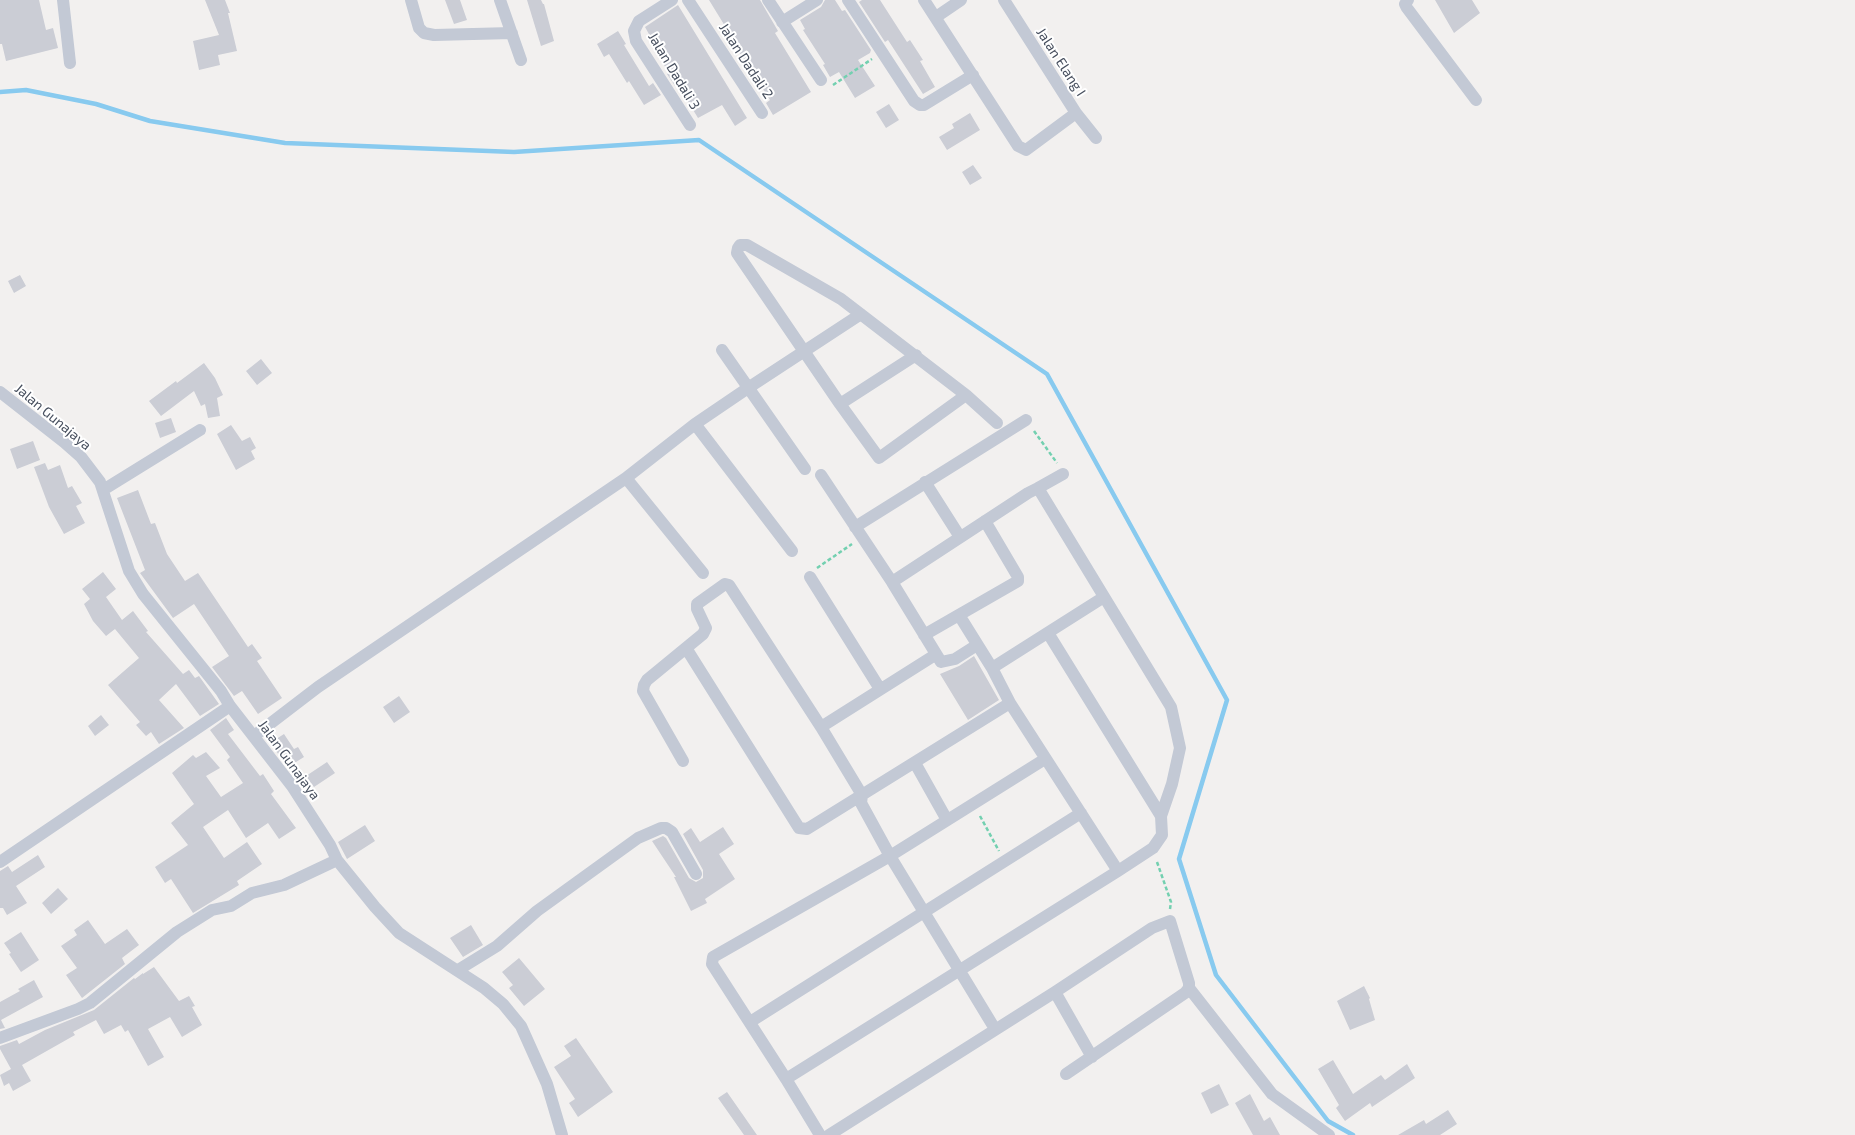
<!DOCTYPE html>
<html>
<head>
<meta charset="utf-8">
<style>
	body { margin:0 }
	canvas { display:block; background:#f2f0ef }
</style>
</head>
<body>
<canvas width="1855" height="1135"></canvas>
<script>
const g = document.querySelector('canvas').getContext('2d');
g.lineJoin = 'round';
function poly(rows) {
  const path = new Path2D();
  for (const r of rows) {
    path.moveTo(r[0], r[1]);
    for (let i = 2; i < r.length; i += 2) path.lineTo(r[i], r[i + 1]);
  }
  return path;
}
function strokePath(path, color, width, dash) {
  g.strokeStyle = color;
  g.lineWidth = width;
  g.lineCap = dash ? 'butt' : 'round';
  g.setLineDash(dash || []);
  g.stroke(path);
}
function paint(path, color) {
  g.fillStyle = color;
  g.fill(path, 'evenodd');
}
function label(font, color, halo, rows, align = 'center') {
  g.font = font + ' "Exo 2",sans-serif';
  g.lineWidth = 4;
  g.setLineDash([]);
  g.textBaseline = 'middle';
  g.strokeStyle = halo;
  g.fillStyle = color;
  for (const [text, x, y, turn = 0] of rows) {
    g.save();
    g.translate(x, y);
    g.rotate((+turn || 0) * Math.PI / 180);
    g.textAlign = isNaN(turn) ? turn : align;
    if (halo) g.strokeText(text, 0, 0);
    g.fillText(text, 0, 0);
    g.restore();
  }
}
strokePath(poly([
	[0,92,26,90,96,104,150,121,285,143,514,152,699,140,1047,374,1227,700,1179,859,1216,975,1328,1121,1353,1135]
]), '#88caef', 4.5);
paint(poly([
	[0,0,39,0,46,30,53,28,58,48,6,61,2,44,0,44],
	[205,0,225,0,230,13,228,13,237,51,218,55,220,65,199,70,193,41,219,35],
	[445,0,460,0,467,20,454,24],
	[527,0,541,0,543,4,544,4,554,41,541,46],
	[709,0,760,0,778,31,775,33,811,92,773,115,766,103,770,100,726,32,728,31],
	[825,0,835,0,842,11,845,10,871,50,870,53,858,60,875,86,855,98,839,72,830,77,823,65,825,64,803,30,805,29,800,20,821,7],
	[862,0,880,0,907,42,910,40,923,60,920,61,935,87,923,94,888,40,885,42,859,2],
	[1435,0,1472,0,1480,13,1454,33],
	[678,5,747,118,735,126,722,105,698,118,678,85,675,86,667,74,669,73,651,44,654,43,645,27],
	[618,31,626,44,624,45,649,86,653,83,661,95,644,105,629,81,627,83,609,54,604,57,597,44],
	[889,104,899,120,886,128,876,112],
	[970,113,980,130,947,150,939,137,954,128,952,124],
	[973,165,982,178,970,185,962,172],
	[20,275,26,286,14,293,8,281],
	[261,359,272,373,257,385,246,371],
	[204,363,215,378,223,395,217,398,220,416,208,418,205,404,201,406,194,391,161,416,149,401,176,381,177,383],
	[171,418,176,432,160,438,155,423],
	[231,425,242,441,250,437,256,448,251,451,255,459,236,470,217,434],
	[33,441,40,460,17,469,10,449],
	[45,463,48,470,60,465,68,488,72,486,82,503,76,506,85,523,64,534,49,507,34,467],
	[138,490,151,524,155,523,167,554,185,581,198,573,248,647,252,644,262,658,257,661,282,698,258,714,242,691,234,696,212,667,229,656,194,604,173,618,140,573,145,570,117,498],
	[103,572,116,589,106,597,122,620,133,611,148,631,146,632,183,674,189,670,195,678,199,676,219,704,200,716,176,684,159,700,184,728,159,744,151,732,146,736,136,725,140,722,108,685,139,658,115,629,106,636,93,621,84,604,90,599,82,589],
	[974,656,999,700,968,720,940,674,959,666],
	[399,696,410,712,394,723,383,707],
	[101,715,109,725,95,736,88,726],
	[226,718,234,730,228,734,260,776,263,774,274,791,271,794,296,828,279,839,268,823,246,838,228,810,203,827,224,858,247,842,262,864,237,881,239,885,193,913,171,879,165,883,155,867,188,845,171,823,194,804,172,773,193,755,196,758,206,752,220,768,206,776,221,797,243,783,227,760,230,757,210,730],
	[284,734,294,749,298,747,304,757,288,767,270,743],
	[327,762,335,773,314,787,306,776],
	[365,825,375,841,347,859,338,842],
	[723,827,734,844,719,854,735,879,705,899,707,903,691,911,674,877,676,877,652,841,663,836,666,838,689,878,696,882,703,878,703,870,683,834,691,828,700,842],
	[38,855,45,867,16,886,27,903,7,915,3,908,0,908,0,871,8,866,12,872],
	[58,888,68,899,51,914,42,903],
	[88,920,105,944,127,929,139,945,122,958,125,964,82,998,66,975,77,968,61,946,77,935,74,930],
	[471,925,483,945,463,957,450,938],
	[21,932,39,960,21,972,9,954,11,953,4,943],
	[519,958,545,989,524,1006,509,988,513,985,502,972],
	[154,967,179,1001,189,996,195,1006,192,1007,202,1025,182,1037,170,1017,148,1029,164,1057,148,1066,128,1030,125,1032,121,1025,104,1034,96,1020,73,1032,75,1035,22,1065,31,1081,13,1091,9,1083,4,1086,0,1075,11,1069,0,1049,0,1046,17,1040,19,1044,45,1030,94,1010,134,978,135,979,143,973,143,974],
	[34,980,43,997,1,1020,5,1028,0,1029,0,1002,20,991,18,989],
	[1364,986,1370,998,1369,999,1375,1020,1350,1030,1337,1001],
	[576,1038,613,1092,578,1117,569,1103,575,1099,554,1067,571,1056,564,1046],
	[1333,1060,1353,1094,1381,1075,1385,1080,1407,1064,1415,1078,1372,1107,1370,1103,1345,1121,1336,1108,1339,1105,1318,1069],
	[1219,1084,1229,1105,1211,1114,1201,1093],
	[727,1092,757,1135,744,1135,718,1098],
	[1250,1094,1264,1121,1270,1117,1280,1135,1253,1135,1235,1103],
	[1448,1110,1457,1124,1440,1135,1398,1135,1424,1120,1426,1124]
]), '#cbcdd5');
strokePath(poly([
	[833,85,872,59],
	[1034,431,1057,463],
	[817,568,852,544],
	[980,816,999,851],
	[1157,862,1171,902,1170,909]
]), '#73d0b0', 2.5, [4, 2.5]);
strokePath(poly([
	[63,0,70,63],
	[411,0,419,28,424,33,434,35,512,33],
	[500,0,521,60],
	[672,0,639,21,634,31,636,41,690,125],
	[688,0,762,113],
	[768,0,821,80],
	[848,0,914,101,920,105,924,105,973,75],
	[924,0,1018,146,1026,150,1076,113],
	[1004,0,1076,113,1096,138],
	[1408,0,1405,4,1407,8,1476,100],
	[936,17,961,0],
	[782,22,817,0],
	[722,350,805,469],
	[0,392,64,442,81,457,100,482,129,571,143,594,221,691,230,706,292,786,330,845,337,860,375,907,399,933,484,988,503,1004,521,1026,547,1084,562,1135],
	[966,395,879,458,840,404,737,253,738,248,740,245,747,245,841,299,966,395,997,423],
	[840,404,916,355],
	[695,424,792,551],
	[821,475,892,582,941,662,955,659,977,645],
	[626,478,703,573],
	[925,482,960,537],
	[1038,488,1063,474],
	[103,490,200,430],
	[855,527,1026,420],
	[810,577,880,689],
	[892,582,1028,493,1038,488,1171,707,1180,748,1172,784,1161,816],
	[959,615,992,668,1010,703,1118,871],
	[924,635,1018,581,1018,577,985,521],
	[686,648,799,828,807,829,1010,703],
	[992,668,1104,597],
	[821,727,935,655],
	[254,736,318,687,626,478,695,424,748,388,861,314],
	[1045,759,890,856,713,957,712,964,786,1079,1118,871,1153,848,1162,835,1161,816,1048,633],
	[683,761,643,691,644,685,647,680,703,634,706,628,697,609,697,604,725,584,729,585,821,727,862,795,861,803,890,856,995,1029],
	[915,763,947,820],
	[0,862,230,706],
	[458,970,497,946,537,911,638,838,661,828,666,828,672,832,696,874],
	[1055,992,1092,1057],
	[750,1022,1081,813],
	[0,1038,78,1009,90,1003,177,932,212,910,231,906,252,893,284,885,337,860],
	[1066,1074,1185,993,1189,988],
	[786,1079,820,1135],
	[829,1135,1055,992,1152,928,1170,921,1189,983,1189,988,1272,1094,1329,1135]
]), '#c3c9d5', 12);
label('14px', '#474f5e', '#fff', [
	["Jalan Dadali 2",746,61,57],
	["Jalan Elang I",1061,62,57],
	["Jalan Dadali 3",674,71,59],
	["Jalan Gunajaya",53,417,40],
	["Jalan Gunajaya",289,760,54]
]);
</script>
</body>
</html>
